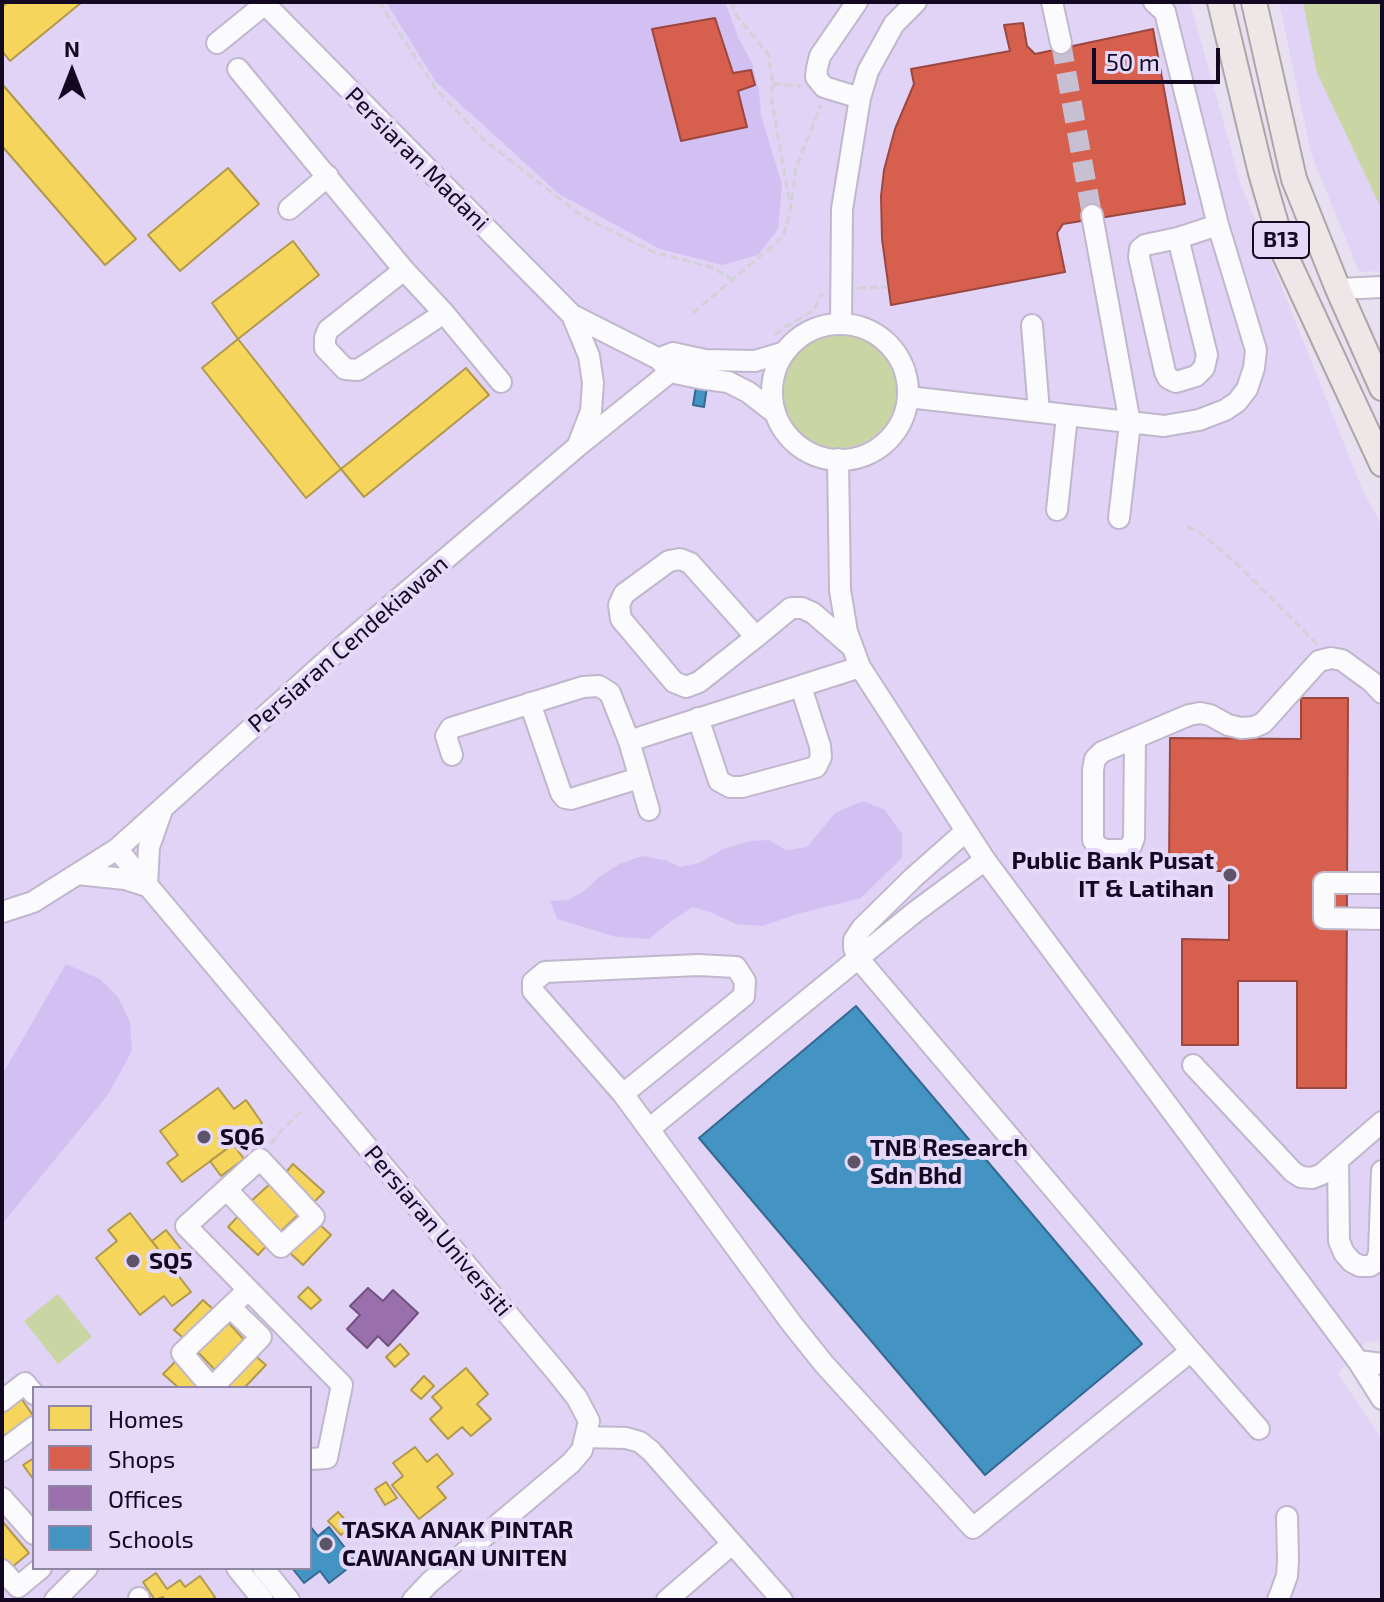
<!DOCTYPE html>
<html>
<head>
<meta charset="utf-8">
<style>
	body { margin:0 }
	#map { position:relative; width:1384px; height:1602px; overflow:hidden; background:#e6e0f1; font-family:"Exo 2",sans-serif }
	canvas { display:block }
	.frame { position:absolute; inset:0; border:4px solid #130822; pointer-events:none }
	.legend { position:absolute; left:32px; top:1386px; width:280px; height:184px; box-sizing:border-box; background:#e4d9f8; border:2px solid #9085a2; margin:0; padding:10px 14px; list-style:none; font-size:24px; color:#130822 }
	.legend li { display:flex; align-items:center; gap:16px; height:40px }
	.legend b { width:40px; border:2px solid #9085a2 }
	.north { position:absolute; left:32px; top:32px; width:80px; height:80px; -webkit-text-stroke:6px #e4d9f8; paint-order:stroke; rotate:0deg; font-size:22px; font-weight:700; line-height:32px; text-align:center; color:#130822 }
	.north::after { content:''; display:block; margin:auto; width:28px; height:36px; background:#130822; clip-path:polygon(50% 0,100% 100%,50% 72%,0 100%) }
	.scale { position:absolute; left:1092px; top:48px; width:128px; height:36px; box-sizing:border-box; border:4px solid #130822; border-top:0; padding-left:10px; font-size:24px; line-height:28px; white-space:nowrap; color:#130822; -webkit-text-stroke:6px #e4d9f8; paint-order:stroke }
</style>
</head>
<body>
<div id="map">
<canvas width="1384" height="1602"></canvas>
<div class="frame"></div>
<ul class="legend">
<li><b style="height:22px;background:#f6d55c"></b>Homes</li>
<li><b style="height:22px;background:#d6604d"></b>Shops</li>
<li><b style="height:22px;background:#9970ab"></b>Offices</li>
<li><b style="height:22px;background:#4393c3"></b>Schools</li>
</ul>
<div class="north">N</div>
<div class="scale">50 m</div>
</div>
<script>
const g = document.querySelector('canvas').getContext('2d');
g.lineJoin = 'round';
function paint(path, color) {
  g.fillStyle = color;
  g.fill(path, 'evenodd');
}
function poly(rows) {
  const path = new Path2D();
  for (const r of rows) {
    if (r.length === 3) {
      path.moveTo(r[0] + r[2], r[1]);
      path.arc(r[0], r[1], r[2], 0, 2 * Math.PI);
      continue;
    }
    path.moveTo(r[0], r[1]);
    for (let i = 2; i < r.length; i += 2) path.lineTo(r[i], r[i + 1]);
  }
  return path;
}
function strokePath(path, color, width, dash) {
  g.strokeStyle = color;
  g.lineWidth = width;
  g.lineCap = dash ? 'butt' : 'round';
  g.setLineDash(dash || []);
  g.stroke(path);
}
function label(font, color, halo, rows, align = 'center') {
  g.font = font + ' "Exo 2",sans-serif';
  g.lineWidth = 8;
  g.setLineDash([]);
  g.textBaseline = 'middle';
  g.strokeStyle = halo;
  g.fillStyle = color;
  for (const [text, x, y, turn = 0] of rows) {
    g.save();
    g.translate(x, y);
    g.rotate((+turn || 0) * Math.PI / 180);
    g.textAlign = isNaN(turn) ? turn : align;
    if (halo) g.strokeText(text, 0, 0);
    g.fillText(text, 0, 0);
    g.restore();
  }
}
paint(poly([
	[2,2,1190,2,1241,185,1363,491,1382,526,1382,1340,1365,1343,1338,1374,1382,1439,1382,1600,2,1600],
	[34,1388,310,1388,310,1568,34,1568],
	[1279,2,1382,2,1382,271,1359,272,1311,153]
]), '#e0d3f6');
paint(poly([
	[1303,2,1382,2,1382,210,1317,73],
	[839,390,58],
	[58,1294,92,1337,58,1364,24,1321]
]), '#c9d6a4');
paint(poly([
	[386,2,725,2,738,37,752,63,759,90,761,116,782,184,778,229,758,255,722,265,660,249,559,194,436,82],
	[863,801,885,810,902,834,902,858,861,898,797,914,763,926,736,924,710,912,693,907,667,924,649,939,616,937,557,919,550,901,568,900,584,891,598,878,619,864,642,856,665,860,680,867,699,863,723,849,749,841,769,840,786,850,807,847,835,813],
	[66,964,100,979,118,997,130,1022,132,1051,107,1096,2,1224,2,1075]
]), '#d3c0f2');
const homes = poly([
	[8,2,82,2,10,61,2,51,2,7,8,2],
	[2,84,136,239,105,265,2,146,2,84],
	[228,168,259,204,180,271,148,235,228,168],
	[293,241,319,275,238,339,212,303,293,241],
	[238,339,341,469,306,498,202,368,238,339],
	[466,368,489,395,364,497,341,469,466,368],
	[218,1088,234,1109,246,1100,262,1123,182,1182,167,1163,178,1155,160,1131,218,1088],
	[233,1144,244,1159,221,1176,210,1161,233,1144],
	[293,1164,324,1192,312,1204,282,1177,293,1164],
	[270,1184,299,1214,279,1233,250,1202,270,1184],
	[130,1213,191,1292,172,1306,164,1296,140,1315,96,1258,117,1241,108,1230,130,1213],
	[240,1214,270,1242,258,1255,228,1227,240,1214],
	[318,1223,331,1235,303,1265,290,1253,318,1223],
	[166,1230,184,1253,170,1264,152,1241,166,1230],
	[308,1287,321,1300,311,1309,298,1297,308,1287],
	[203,1300,215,1311,187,1341,174,1330,203,1300],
	[227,1321,246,1342,215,1370,196,1350,227,1321],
	[400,1344,409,1354,395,1367,386,1357,400,1344],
	[253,1354,266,1365,244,1388,229,1388,225,1384,253,1354],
	[176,1361,204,1388,179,1388,163,1374,176,1361],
	[466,1368,488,1394,477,1404,491,1419,471,1436,462,1427,448,1439,430,1419,442,1408,432,1397,466,1368],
	[424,1376,434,1386,421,1399,411,1390,424,1376],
	[21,1398,34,1417,2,1440,2,1412,21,1398],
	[415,1447,427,1462,437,1454,453,1474,437,1487,446,1498,419,1519,392,1485,403,1476,393,1463,415,1447],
	[34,1458,34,1480,23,1465,34,1458],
	[386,1482,397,1498,385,1505,375,1489,386,1482],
	[338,1512,351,1526,341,1535,328,1521,338,1512],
	[2,1521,29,1553,11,1568,2,1558,2,1521],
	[156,1573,167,1589,180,1580,185,1587,200,1576,215,1597,211,1600,165,1600,163,1597,155,1600,143,1582,156,1573]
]);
paint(homes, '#f6d55c');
strokePath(homes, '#b2984b', 2);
const shops = poly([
	[715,18,733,73,751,70,755,85,738,91,747,127,681,141,652,29,715,18],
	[1023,23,1027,46,1035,54,1153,29,1185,204,1063,224,1057,233,1065,272,891,305,882,239,881,196,884,170,895,129,914,84,911,69,1010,51,1004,25,1023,23],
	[1301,698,1348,698,1346,1088,1297,1088,1297,981,1238,981,1238,1045,1182,1045,1182,939,1229,940,1229,871,1169,871,1170,738,1301,739,1301,698]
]);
paint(shops, '#d6604d');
strokePath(shops, '#9c4640', 2);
const offices = poly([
	[368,1288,383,1301,393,1290,418,1313,388,1346,378,1336,367,1348,347,1329,360,1315,350,1306,368,1288]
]);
paint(offices, '#9970ab');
strokePath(offices, '#715182', 2);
const schools = poly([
	[702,350,712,351,704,407,693,405,702,350],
	[856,1006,1142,1344,985,1475,699,1138,856,1006],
	[310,1526,318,1536,329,1527,356,1562,329,1583,320,1571,304,1583,292,1568,310,1568,310,1526]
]);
paint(schools, '#4393c3');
strokePath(schools, '#356993', 2);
strokePath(poly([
	[1061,43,1092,215]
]), '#c6c0d2', 20, [20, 10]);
const minor = poly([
	[263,2,572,315,659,359,670,372,699,378,728,382,748,392,775,413],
	[857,2,820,56,817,68,816,77,824,87,860,98],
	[1052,2,1061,43],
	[217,43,265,4],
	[238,69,404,270,444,313,501,382],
	[289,209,328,176],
	[1092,215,1130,423,1119,518],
	[1178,238,1207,355,1204,368,1196,376,1176,382,1168,378,1165,372,1139,257,1140,249,1145,245,1178,238,1218,225],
	[404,270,328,330,325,338,325,348,345,369,358,370,444,313],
	[1338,289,1382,287],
	[572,315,589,356,593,383,591,411,578,445],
	[841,324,842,209,860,98,868,71,894,24,916,2],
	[840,392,68],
	[1032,325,1039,412],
	[660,358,673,353,705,360,755,361,785,352],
	[908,397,1164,426,1199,420,1225,410,1237,402,1247,389,1254,368,1256,350,1218,225,1165,12,1154,2],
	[838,459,840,590,847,632,860,667,985,860,1358,1361,1382,1399],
	[1057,510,1067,416],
	[756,637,690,563,680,559,669,561,624,594,619,605,621,619,674,682,686,687,699,682,756,637,791,608,802,608,813,613,851,646],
	[530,703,561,793,565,798,571,799,639,778],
	[698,718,719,781,730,787,742,787,816,767,821,757,820,746,801,687],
	[1135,738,1134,838,1131,846,1124,850,1106,850,1098,847,1093,840,1093,770,1095,759,1102,752,1189,715,1200,713,1210,715,1228,725,1241,728,1254,727,1263,723,1319,661,1331,658,1342,660,1372,682,1382,693],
	[629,741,649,810],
	[452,755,446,736,451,728,583,687,599,686,610,693,629,741,860,667],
	[966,831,914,877,862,928,854,940,854,948,858,958,1191,1351,1259,1429],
	[117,849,558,1374,577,1398,589,1421,582,1450,571,1463,430,1582,413,1600],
	[77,874,125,879,147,886],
	[1382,883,1324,883,1324,918,1382,919],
	[147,886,149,847,162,810],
	[2,912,33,902,117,849,342,647,578,446,670,372,673,353],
	[698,965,736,967,745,981,744,996,623,1094,533,991,533,982,545,972,698,965],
	[1193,1065,1293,1172,1301,1177,1312,1178,1322,1174,1382,1122],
	[623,1094,792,1324,824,1364,973,1528,1191,1351],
	[649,1129,915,912,985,860],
	[1338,1160,1339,1241,1344,1253,1352,1262,1360,1266,1370,1266,1376,1262,1379,1253,1382,1171],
	[227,1190,281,1247,314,1217,260,1159,186,1226,342,1385,327,1458,310,1459],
	[230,1307,261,1337,212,1388,182,1353,230,1307,248,1290],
	[1358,1361,1382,1364],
	[2,1401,25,1383,34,1394],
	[585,1437,626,1438,640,1442,651,1451,782,1600],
	[2,1451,34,1427],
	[2,1498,34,1534],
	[237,1568,263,1600],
	[263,1568,289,1600],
	[2,1570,18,1587,41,1568],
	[55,1600,87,1568],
	[139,1600,139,1598],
	[667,1600,732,1544],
	[1278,1600,1287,1576,1288,1560,1287,1517]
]);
const major = poly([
	[1220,2,1261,173,1285,255,1382,464],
	[1254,2,1294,179,1338,289,1382,388]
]);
strokePath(minor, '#c0b7cd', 24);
strokePath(major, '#afa4a6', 28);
strokePath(poly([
	[379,2,436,89,484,140,582,216,653,252,711,267,732,279],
	[731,2,737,16,768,54,773,84,771,97,790,204],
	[773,84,801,86],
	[858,288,886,287],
	[693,313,783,237,791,207,796,168,821,105],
	[775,335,785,327,813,311,822,294],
	[1187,527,1198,531,1236,563,1317,644],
	[271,1144,282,1130,301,1112]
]), '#d2d1d6', 3, [8, 4]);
strokePath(minor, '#fbfafd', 20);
strokePath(major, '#ede8e7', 24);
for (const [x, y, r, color] of [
	[1230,875,8,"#5d546a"],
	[204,1137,8,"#5d546a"],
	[854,1162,8,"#5d546a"],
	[133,1261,8,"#5d546a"],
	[326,1544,8,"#5d546a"]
]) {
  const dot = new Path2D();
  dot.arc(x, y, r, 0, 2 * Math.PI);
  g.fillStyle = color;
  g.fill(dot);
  strokePath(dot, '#e4d9f8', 3);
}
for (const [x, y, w] of [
	[1281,240,56]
]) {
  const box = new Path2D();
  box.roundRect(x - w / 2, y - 18, w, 36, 6);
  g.fillStyle = '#e4d9f8';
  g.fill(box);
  strokePath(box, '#130822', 2);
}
label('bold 22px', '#130822', null, [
	["B13",1281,240]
]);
label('24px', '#130822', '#e4d9f8', [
	["Persiaran Madani",417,159,45],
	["Persiaran Cendekiawan",348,644,-41],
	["Persiaran Universiti",438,1231,50]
]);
label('bold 24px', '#130822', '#e4d9f8', [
	["Public Bank Pusat",1214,861,"right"],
	["IT & Latihan",1214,889,"right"],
	["SQ6",220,1137],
	["TNB Research",870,1148],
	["Sdn Bhd",870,1176],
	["SQ5",149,1261],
	["TASKA ANAK PINTAR",342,1530],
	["CAWANGAN UNITEN",342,1558]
], 'left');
</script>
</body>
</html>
